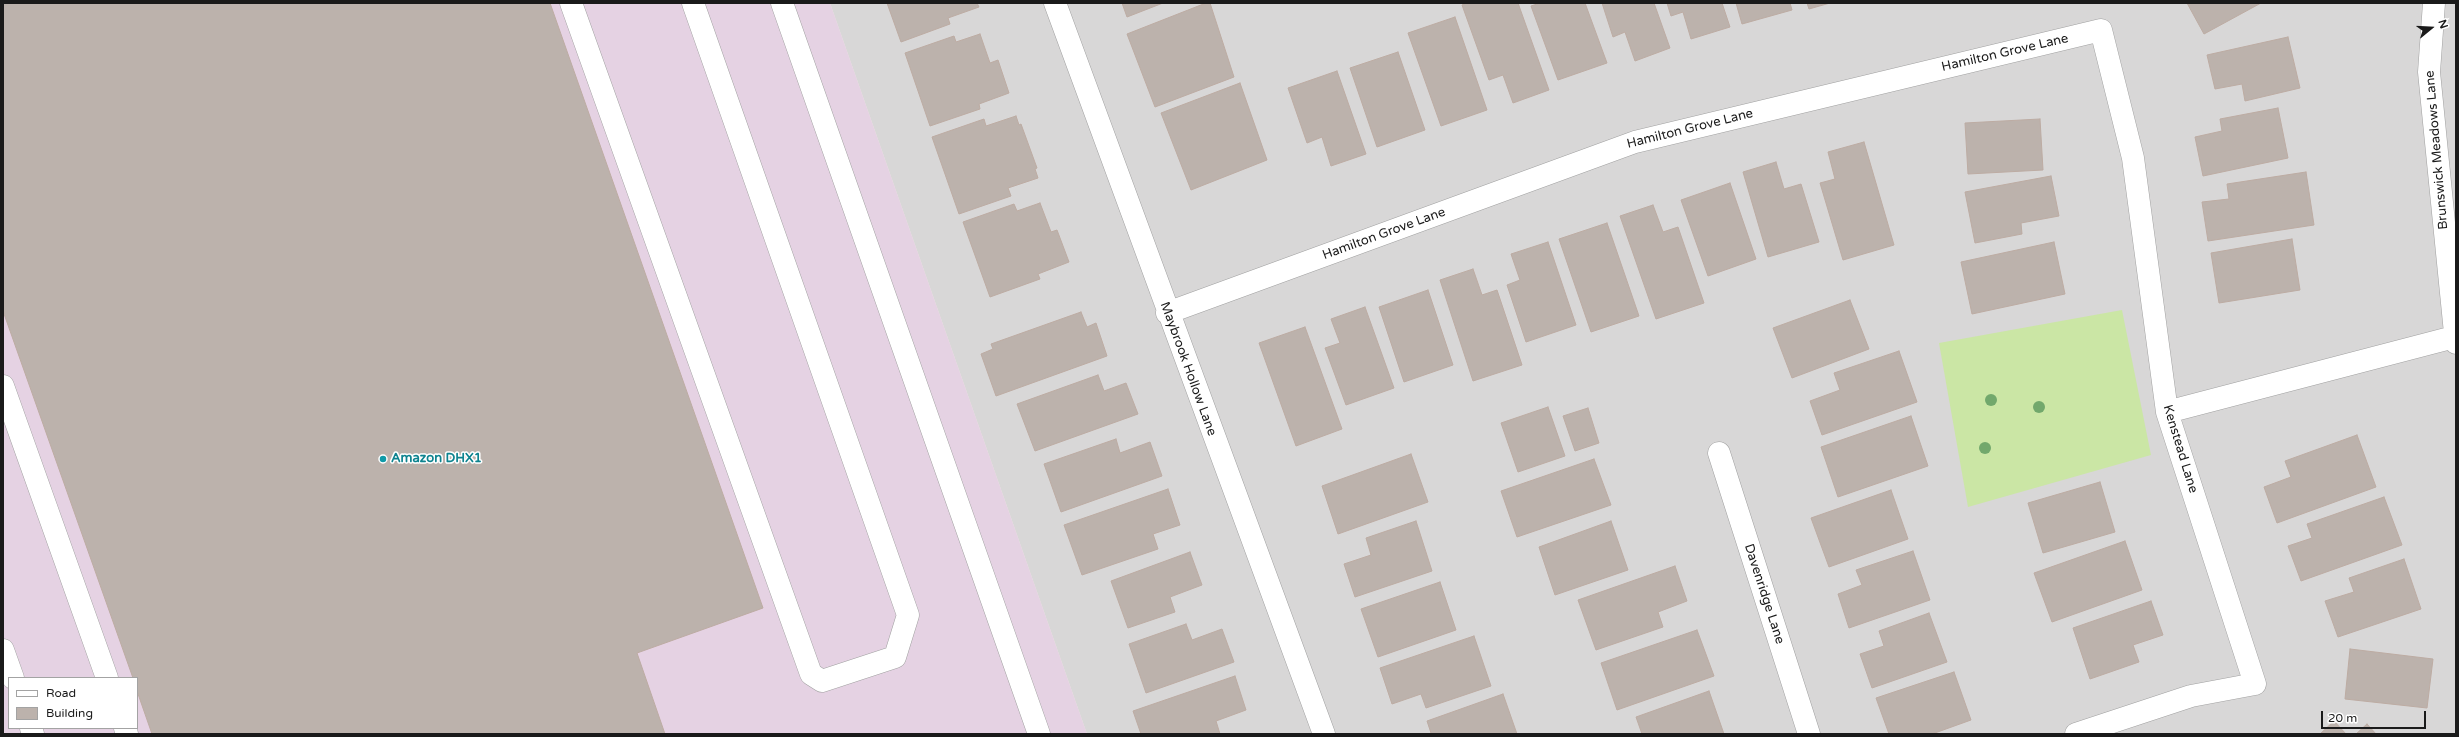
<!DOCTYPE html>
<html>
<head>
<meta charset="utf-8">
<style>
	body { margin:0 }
	#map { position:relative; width:2459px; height:737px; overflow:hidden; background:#ece7e0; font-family:"Varela Round",sans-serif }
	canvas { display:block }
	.frame { position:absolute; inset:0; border:4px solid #1a1a1a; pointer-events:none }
	.legend { position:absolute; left:8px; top:677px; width:130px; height:52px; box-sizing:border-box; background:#fff; border:1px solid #a3a3a3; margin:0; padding:5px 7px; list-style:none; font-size:12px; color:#1a1a1a }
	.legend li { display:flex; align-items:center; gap:8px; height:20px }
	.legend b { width:20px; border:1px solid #a3a3a3 }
	.north { position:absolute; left:2411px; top:8px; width:40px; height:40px; -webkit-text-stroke:3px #fff; paint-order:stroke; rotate:72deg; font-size:11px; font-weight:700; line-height:16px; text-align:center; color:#1a1a1a }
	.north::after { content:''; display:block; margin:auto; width:14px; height:18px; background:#1a1a1a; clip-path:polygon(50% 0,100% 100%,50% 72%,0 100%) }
	.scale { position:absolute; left:2321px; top:711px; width:105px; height:18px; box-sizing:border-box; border:2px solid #1a1a1a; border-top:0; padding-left:5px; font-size:12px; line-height:14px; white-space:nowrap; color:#1a1a1a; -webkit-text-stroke:3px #fff; paint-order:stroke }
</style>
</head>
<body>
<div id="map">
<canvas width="2459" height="737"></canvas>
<div class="frame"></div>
<ul class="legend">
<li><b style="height:5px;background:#fff"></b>Road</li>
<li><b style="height:11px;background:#bcb2ac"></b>Building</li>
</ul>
<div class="north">N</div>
<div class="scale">20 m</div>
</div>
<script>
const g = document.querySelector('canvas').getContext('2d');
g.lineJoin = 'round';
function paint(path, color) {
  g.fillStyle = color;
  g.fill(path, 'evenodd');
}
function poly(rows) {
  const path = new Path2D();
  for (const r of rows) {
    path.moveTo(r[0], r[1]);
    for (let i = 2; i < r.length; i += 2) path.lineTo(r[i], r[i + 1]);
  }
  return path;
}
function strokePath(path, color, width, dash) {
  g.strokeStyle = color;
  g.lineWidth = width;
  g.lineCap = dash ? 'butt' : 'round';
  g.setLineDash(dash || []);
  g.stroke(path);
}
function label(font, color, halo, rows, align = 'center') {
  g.font = font + ' "Varela Round",sans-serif';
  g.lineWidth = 3;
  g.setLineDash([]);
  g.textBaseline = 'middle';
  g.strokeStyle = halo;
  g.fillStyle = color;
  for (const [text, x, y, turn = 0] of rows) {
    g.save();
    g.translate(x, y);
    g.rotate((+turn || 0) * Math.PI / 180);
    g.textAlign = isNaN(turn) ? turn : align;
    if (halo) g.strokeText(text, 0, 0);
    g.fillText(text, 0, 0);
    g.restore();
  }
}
paint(poly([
	[830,3,2456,3,2456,734,1087,734]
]), '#d8d7d7');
paint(poly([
	[3,3,830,3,1087,734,3,734],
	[9,678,137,678,137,728,9,728]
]), '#e5d2e3');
paint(poly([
	[2122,310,2151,455,1968,507,1939,343]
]), '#cbe6a5');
const building = poly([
	[3,3,550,3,763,608,637,653,665,734,152,734,137,691,137,678,133,678,3,311,3,3],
	[887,3,977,3,979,7,948,18,950,24,901,42,887,3],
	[1122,3,1163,3,1127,17,1122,3],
	[1206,3,1210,3,1234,77,1155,107,1127,34,1206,3],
	[1466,3,1518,3,1549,90,1513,103,1503,75,1489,80,1462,5,1466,3],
	[1540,3,1585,3,1607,63,1558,80,1531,6,1540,3],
	[1602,3,1654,3,1670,48,1635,61,1625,32,1613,37,1602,3],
	[1667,3,1722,3,1730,27,1691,39,1683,12,1671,16,1667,3],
	[1736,3,1790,3,1792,10,1742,24,1736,3],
	[1807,3,1830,3,1809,9,1807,3],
	[2187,3,2261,3,2204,34,2187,3],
	[1455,17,1487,110,1441,126,1408,33,1455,17],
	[980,34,990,63,998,60,1009,93,979,104,980,109,930,126,905,53,954,36,956,42,980,34],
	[2288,37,2300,88,2245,101,2242,84,2215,89,2207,55,2288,37],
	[1398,52,1425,130,1377,147,1350,68,1398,52],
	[1337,71,1366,154,1331,166,1322,137,1307,143,1288,88,1337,71],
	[1240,83,1267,160,1191,190,1161,113,1240,83],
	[2278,108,2288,158,2203,176,2195,137,2222,131,2220,119,2278,108],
	[1016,116,1019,125,1021,124,1037,168,1035,169,1038,178,1008,188,1011,196,959,214,932,137,984,119,986,126,1016,116],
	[2040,119,2043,170,1968,174,1965,123,2040,119],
	[1864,142,1894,245,1843,260,1820,183,1835,179,1828,152,1864,142],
	[1776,162,1784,189,1801,184,1819,242,1768,257,1743,172,1776,162],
	[2306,172,2314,225,2208,241,2202,202,2229,199,2227,184,2306,172],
	[2051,176,2059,216,2021,223,2022,234,1975,243,1965,192,2051,176],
	[1730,183,1756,259,1708,276,1681,200,1730,183],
	[1040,203,1051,232,1057,230,1069,262,1038,274,1040,279,990,297,963,222,1014,204,1017,211,1040,203],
	[1653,205,1663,232,1678,227,1704,303,1656,319,1620,216,1653,205],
	[1607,223,1639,316,1591,332,1559,239,1607,223],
	[2292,239,2300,290,2219,303,2211,253,2292,239],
	[1548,242,1576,325,1526,342,1507,285,1520,280,1511,254,1548,242],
	[2054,242,2065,294,1972,314,1961,262,2054,242],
	[1473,269,1482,295,1497,290,1522,365,1473,381,1440,280,1473,269],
	[1428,290,1453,365,1404,382,1379,307,1428,290],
	[1850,300,1869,349,1792,378,1773,328,1850,300],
	[1365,307,1394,388,1346,405,1325,348,1340,343,1331,319,1365,307],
	[1081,312,1087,327,1096,323,1107,356,996,396,981,354,993,349,991,344,1081,312],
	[1305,327,1342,429,1296,446,1259,343,1305,327],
	[1899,351,1917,402,1822,435,1810,401,1840,390,1834,373,1899,351],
	[1098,375,1104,391,1126,383,1138,414,1035,451,1017,404,1098,375],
	[1548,407,1565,456,1518,472,1501,423,1548,407],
	[1588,408,1599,443,1575,451,1563,416,1588,408],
	[1911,416,1928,466,1838,497,1821,447,1911,416],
	[2357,435,2376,487,2277,523,2264,487,2291,477,2285,461,2357,435],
	[1116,439,1120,453,1150,442,1162,476,1061,512,1044,464,1116,439],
	[1411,454,1428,502,1338,534,1322,486,1411,454],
	[1594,459,1611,505,1517,537,1501,491,1594,459],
	[2100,482,2115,532,2043,553,2028,503,2100,482],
	[1168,489,1180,525,1153,534,1158,549,1082,575,1064,525,1168,489],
	[1891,490,1908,539,1829,567,1811,518,1891,490],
	[2384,497,2402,545,2301,581,2288,546,2312,538,2307,524,2384,497],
	[1416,521,1432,571,1355,597,1344,564,1371,555,1366,538,1416,521],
	[1611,521,1628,570,1555,595,1539,547,1611,521],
	[2125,541,2142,590,2052,622,2034,573,2125,541],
	[1913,551,1930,600,1849,628,1838,594,1862,585,1856,570,1913,551],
	[1190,552,1202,585,1170,597,1175,612,1128,628,1111,581,1190,552],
	[2404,559,2421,609,2338,637,2325,601,2354,592,2349,578,2404,559],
	[1675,566,1687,601,1658,612,1663,627,1596,650,1578,600,1675,566],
	[1440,582,1456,630,1378,657,1361,609,1440,582],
	[2151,601,2163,635,2133,645,2139,662,2090,679,2073,628,2151,601],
	[1929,613,1947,662,1872,688,1860,654,1884,646,1879,631,1929,613],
	[1186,624,1192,640,1222,629,1234,662,1146,693,1129,644,1186,624],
	[1697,630,1714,676,1617,710,1601,663,1697,630],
	[1474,636,1491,686,1426,708,1421,694,1392,704,1380,668,1474,636],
	[2350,649,2433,659,2427,708,2345,699,2350,649],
	[1954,672,1971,720,1932,734,1889,734,1876,698,1954,672],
	[1235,676,1246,710,1216,721,1220,734,1141,734,1133,711,1235,676],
	[1709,691,1724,734,1642,734,1636,717,1709,691],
	[1503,694,1517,734,1429,734,1431,733,1427,721,1503,694],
	[2334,721,2346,734,2320,734,2334,721],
	[2367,724,2376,734,2356,734,2367,724]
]);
paint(building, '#bcb2ac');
strokePath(building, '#bdaca3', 1);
const minor = poly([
	[571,3,811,674,822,681,895,657,908,615,693,3],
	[782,3,1039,734],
	[1055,3,1324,734],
	[2434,3,2429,72,2456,343],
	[1167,313,1635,142,2101,30,2133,158,2167,412,2255,684,2191,696,2076,734],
	[3,386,107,678],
	[2167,412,2454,337],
	[1719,453,1809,734],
	[3,650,13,678],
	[31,728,33,734],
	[125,728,127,734]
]);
strokePath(minor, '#a1a1a1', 23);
strokePath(minor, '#fff', 22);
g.fillStyle = '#72a86c';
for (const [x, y] of [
	[1991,400],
	[2039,407],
	[1985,448]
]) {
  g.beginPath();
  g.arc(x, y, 6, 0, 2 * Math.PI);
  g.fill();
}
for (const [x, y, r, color] of [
	[383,459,4,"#0f9aa8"]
]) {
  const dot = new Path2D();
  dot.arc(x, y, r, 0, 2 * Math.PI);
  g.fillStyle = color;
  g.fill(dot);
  strokePath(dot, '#fff', 1.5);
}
label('13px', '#1a1a1a', '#fff', [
	["Hamilton Grove Lane",2005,53,-13],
	["Hamilton Grove Lane",1690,129,-14],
	["Brunswick Meadows Lane",2437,150,-95],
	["Hamilton Grove Lane",1384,234,-20],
	["Maybrook Hollow Lane",1188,369,70],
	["Kenstead Lane",2180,449,73],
	["Davenridge Lane",1764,594,72]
]);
label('bold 13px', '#0d838f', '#fff', [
	["Amazon DHX1",391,459]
], 'left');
</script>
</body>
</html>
